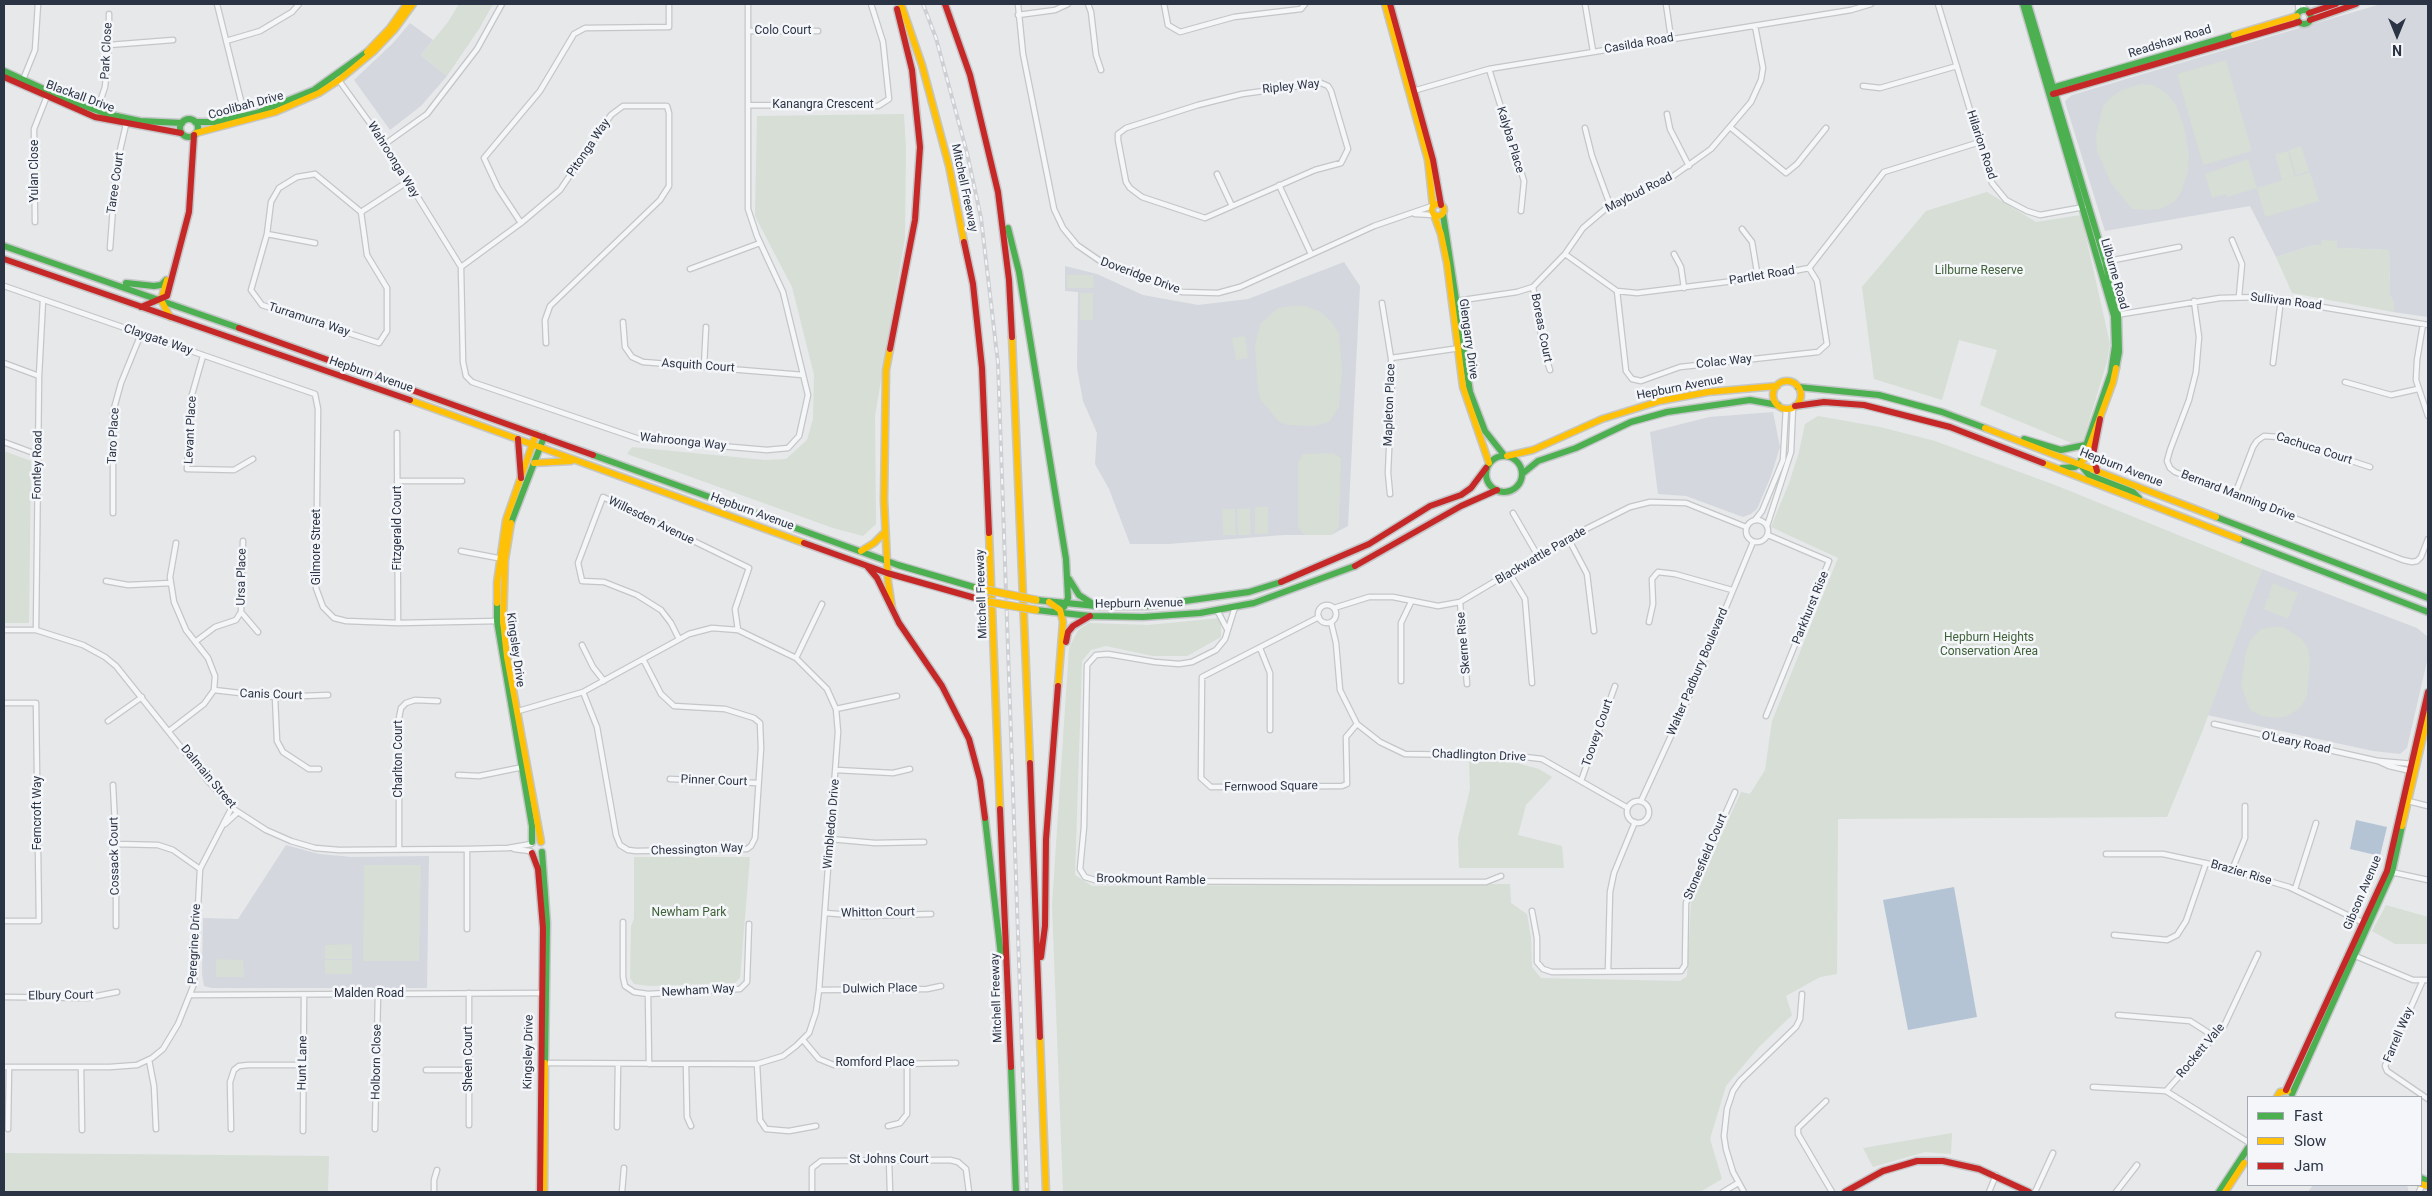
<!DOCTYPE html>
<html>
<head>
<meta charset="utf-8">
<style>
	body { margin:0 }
	#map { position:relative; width:2432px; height:1196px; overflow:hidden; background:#e6e8ea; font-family:Roboto,sans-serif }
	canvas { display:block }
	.frame { position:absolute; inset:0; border:5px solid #2b3445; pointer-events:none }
	.legend { position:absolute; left:2247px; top:1096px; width:175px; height:90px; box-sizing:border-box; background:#f4f6f9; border:1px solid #a4a8b1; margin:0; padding:6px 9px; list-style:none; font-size:15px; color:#2b3445 }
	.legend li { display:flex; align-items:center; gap:10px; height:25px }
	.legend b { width:25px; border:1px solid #a4a8b1 }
	.north { position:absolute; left:2372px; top:10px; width:50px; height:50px; -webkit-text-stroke:4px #f4f6f9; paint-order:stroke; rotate:180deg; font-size:14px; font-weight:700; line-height:20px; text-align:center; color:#2b3445 }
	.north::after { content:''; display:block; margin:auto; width:18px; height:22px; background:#2b3445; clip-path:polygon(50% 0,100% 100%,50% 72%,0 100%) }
</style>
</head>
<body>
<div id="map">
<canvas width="2432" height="1196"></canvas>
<div class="frame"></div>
<ul class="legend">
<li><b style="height:6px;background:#4caf50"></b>Fast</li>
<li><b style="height:6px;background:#ffc107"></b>Slow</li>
<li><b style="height:6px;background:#c62828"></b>Jam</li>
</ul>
<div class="north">N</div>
</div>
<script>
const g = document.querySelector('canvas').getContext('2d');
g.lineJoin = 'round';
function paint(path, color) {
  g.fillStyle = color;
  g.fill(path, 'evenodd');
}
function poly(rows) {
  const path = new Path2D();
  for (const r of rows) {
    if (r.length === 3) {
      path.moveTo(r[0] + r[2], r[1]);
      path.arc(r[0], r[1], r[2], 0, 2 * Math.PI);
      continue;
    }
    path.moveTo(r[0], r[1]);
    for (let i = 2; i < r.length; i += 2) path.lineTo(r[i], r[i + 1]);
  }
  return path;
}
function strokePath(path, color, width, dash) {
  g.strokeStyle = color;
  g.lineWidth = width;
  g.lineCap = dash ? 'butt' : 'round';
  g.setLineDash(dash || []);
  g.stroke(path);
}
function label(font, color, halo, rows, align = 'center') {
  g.font = font + ' Roboto,sans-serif';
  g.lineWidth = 5;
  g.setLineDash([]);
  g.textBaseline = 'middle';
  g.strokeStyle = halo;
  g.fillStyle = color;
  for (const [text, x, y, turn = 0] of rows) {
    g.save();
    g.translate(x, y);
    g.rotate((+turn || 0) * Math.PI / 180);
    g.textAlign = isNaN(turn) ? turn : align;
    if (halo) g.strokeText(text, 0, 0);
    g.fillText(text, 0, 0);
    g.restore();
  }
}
paint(poly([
	[2381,4,2428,4,2428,317,2393,312,2394,303,2390,295,2389,250,2337,248,2322,241,2322,245,2314,245,2276,257,2250,206,2105,231,2065,102,2067,99,2072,95],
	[410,23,433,40,421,55,447,76,421,106,390,130,354,80,393,43],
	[1344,262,1360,286,1348,526,1331,535,1284,535,1168,544,1130,544,1109,489,1095,464,1097,433,1083,401,1077,368,1078,292,1065,291,1065,266,1097,274,1143,295,1198,305,1248,299],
	[1773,412,1780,447,1771,476,1757,509,1751,514,1743,517,1686,496,1658,494,1650,432,1709,417],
	[2262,569,2417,628,2428,637,2428,657,2407,748,2400,754,2373,751,2207,715],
	[286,845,319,854,352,857,429,856,427,988,212,988,204,986,202,974,203,918,238,919],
	[2313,1185,2407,1185,2409,1192,2308,1192]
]), '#d4d7dd');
paint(poly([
	[459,4,493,4,479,29,447,76,421,55,448,22],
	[2226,60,2252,151,2203,165,2177,74],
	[2141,84,2154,85,2167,94,2176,105,2184,126,2189,155,2188,172,2181,193,2174,202,2161,209,2146,210,2132,209,2111,183,2097,151,2096,135,2103,106,2111,97,2124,89],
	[904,114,906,150,905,238,875,416,876,524,863,536,833,528,627,454,632,447,765,460,786,459,807,440,813,419,814,375,792,287,755,216,757,116],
	[2301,146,2309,171,2296,175,2289,150],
	[2288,151,2295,177,2310,172,2319,201,2265,217,2257,188,2227,197,2226,194,2212,198,2205,174,2248,159,2257,188,2293,177,2282,180,2275,154],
	[1987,192,2036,222,2081,215,2110,344,2107,362,2081,447,1980,405,1997,350,1959,340,1942,400,1874,379,1862,287,1926,211],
	[2322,240,2337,241,2337,248,2389,250,2390,295,2394,303,2393,312,2292,293,2276,257,2314,245,2321,245],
	[1067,275,1093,275,1094,288,1067,288],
	[1080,293,1093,293,1093,320,1080,320],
	[1291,306,1305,306,1319,311,1330,320,1339,333,1342,370,1339,407,1329,422,1315,426,1287,425,1278,421,1260,399,1258,389,1255,346,1260,324,1278,308],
	[1245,336,1248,358,1236,360,1232,338],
	[1818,416,1880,427,1935,441,2055,485,2262,569,2202,732,2167,817,1838,819,1837,974,1820,977,1786,996,1792,1015,1759,1047,1726,1086,1710,1139,1722,1179,1700,1192,1063,1192,1052,905,1069,648,1078,630,1089,623,1148,625,1221,618,1221,637,1187,656,1153,656,1106,646,1091,650,1082,661,1075,875,1092,886,1510,884,1511,903,1527,914,1531,938,1532,967,1541,978,1680,981,1687,976,1691,902,1741,792,1750,794,1765,770,1772,721,1838,558,1771,527,1789,483,1799,452,1805,424],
	[4,451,31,461,29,623,4,623],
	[1333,453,1341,458,1339,527,1331,535,1306,535,1301,532,1298,526,1298,462,1303,454],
	[1255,507,1268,507,1268,534,1255,534],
	[1250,508,1251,535,1238,535,1237,509],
	[1222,509,1235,509,1236,535,1223,535],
	[2273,583,2298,593,2293,605,2291,604,2293,606,2288,619,2264,609,2268,597,2271,598,2269,595],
	[2273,627,2283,627,2301,638,2308,648,2310,661,2307,696,2300,708,2288,716,2276,718,2262,716,2250,710,2241,686,2246,652,2251,639,2261,629],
	[1506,760,1539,769,1552,777,1526,805,1518,835,1562,846,1564,868,1459,868,1458,838,1470,789,1469,761],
	[634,857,750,857,740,978,735,983,649,986,634,984,630,978,631,926,634,919],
	[364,865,421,865,419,961,363,961],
	[2386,905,2428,917,2428,944,2395,944,2372,931],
	[352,944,352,959,325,959,325,945],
	[216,959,243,960,244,977,216,977],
	[325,960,352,960,352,974,325,974],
	[1952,1133,1951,1154,1925,1152,1873,1167,1863,1148],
	[4,1153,329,1156,328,1192,4,1192]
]), '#d6ded6');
paint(poly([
	[2356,820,2387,827,2380,856,2350,849],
	[1954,887,1977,1017,1908,1030,1883,900]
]), '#b4c4d5');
const street = poly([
	[217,4,245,117],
	[1018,4,1023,54,1054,209,1063,228,1077,245,1106,265,1182,292,1218,293,1240,287,1374,226,1432,206],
	[1088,4,1091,12,1096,55,1101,70],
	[1164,4,1168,25,1180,32,1234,17,1301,9,1305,4],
	[1585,4,1593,51],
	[1666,4,1671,38],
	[1938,4,1992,183,2006,200,2027,211,2040,215,2084,207],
	[2298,4,2299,13],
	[2302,4,2305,10],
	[1018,15,1055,10,1068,4],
	[748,31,818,31],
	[226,41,260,31,292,12,299,4],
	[109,45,173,40],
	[1489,69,1524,181,1521,211],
	[338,79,385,144,461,267,463,362,466,376,472,382,639,439,767,450,788,448,799,436,808,395,783,292,757,236,748,209,748,4],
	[22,82,35,50,38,4],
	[1321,83,1328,86,1331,91,1348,149,1341,163,1315,170,1205,218,1142,197,1130,188,1126,182,1118,140,1118,134,1126,128,1198,105,1242,94,1321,83],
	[1863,86,1880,88,1957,66],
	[1413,91,1489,69,1851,10,1871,4],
	[748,105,878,106,889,99,883,42,871,4],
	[97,111,105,87,109,45,109,14],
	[1667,114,1670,129,1689,166],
	[1730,127,1786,173,1797,164,1826,128],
	[1585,128,1592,156,1610,205],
	[385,144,427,114,477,49,502,4],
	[315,174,361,212,367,255,387,288,387,331,379,343,262,305,251,290,267,234,271,202,279,188,297,177,315,174],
	[1217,174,1232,206],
	[1279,185,1311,254],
	[361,212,407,182],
	[1415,214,1433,215],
	[35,222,34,129,47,96],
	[521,223,498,188,484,158,540,91,574,34,585,28,669,27,669,4],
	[1742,229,1752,242,1758,278],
	[267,234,315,243],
	[2232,240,2242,264,2239,296],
	[110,248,116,168,127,120],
	[1565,254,1617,291,1637,293,1758,278,1809,268,1884,172,1980,142],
	[1674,254,1681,267,1684,288],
	[2104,262,2179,247],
	[461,267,521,223,560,190,611,115,623,106,667,106,669,113,669,186,660,200,550,306,545,320,546,343],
	[690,269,760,243],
	[4,286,315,394,318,409,316,588,323,607,334,618,346,621,398,623,499,621],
	[1533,287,1544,352,1550,370],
	[1617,291,1626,371,1632,379,1641,381,1680,367,1818,352,1827,344,1817,281,1809,268],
	[1456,301,1517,292,1533,287,1565,254,1583,228,1610,205,1669,179,1711,149,1751,102,1761,80,1763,68,1755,26],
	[2194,301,2199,337,2196,372,2189,400,2170,450,2167,461,2170,468,2175,472,2403,560,2412,562,2417,561,2421,557,2428,539],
	[1382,303,1391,358],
	[2116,315,2220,298,2263,297,2428,325],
	[623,322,625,347,632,357,643,362,803,375],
	[2423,324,2417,360,2416,380,2428,416],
	[203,356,191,398,187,469,234,470,253,459],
	[4,363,39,376],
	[2273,363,2281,299],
	[704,366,706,327],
	[2345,382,2391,395,2418,389],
	[397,433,398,623],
	[4,442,39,455],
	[397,481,462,481],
	[1390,494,1388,473,1392,382,1391,358,1460,348],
	[2235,494,2253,447,2257,441,2264,436,2279,437,2370,467],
	[113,513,113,412,121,383,141,334],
	[1513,513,1538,556],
	[1757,531,11],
	[1755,520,1762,511,1783,460,1786,408],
	[1767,526,1791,452,1793,407],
	[1568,538,1587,574,1594,631],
	[461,551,503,559],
	[1510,574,1525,599,1532,683],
	[106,581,128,585,171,583],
	[1460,602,1467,684],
	[1327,614,9],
	[1235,607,1225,639,1216,650,1192,662,1179,664,1155,662,1108,654,1096,655,1087,665,1084,827,1080,869,1085,877,1098,881,1373,882,1486,882,1501,876],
	[1334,608,1369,597,1393,597,1438,606,1460,602,1568,538,1630,507,1650,502,1686,503,1746,527],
	[1217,610,1227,629],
	[241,612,258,632],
	[1319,617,1202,677,1201,778,1211,787,1342,786,1347,784,1346,737,1357,724,1340,690,1336,643,1331,622],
	[1649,622,1653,604,1652,579,1658,572,1675,574,1732,590],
	[4,630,36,630,83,645,105,657,116,666,208,781,235,810,266,830,291,841,315,848,339,850,467,849,508,848,531,844],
	[36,630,39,376,43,300],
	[679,639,671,623,661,610,637,595,604,582,582,581,578,563,603,497,749,568,735,609,738,630],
	[195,642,215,627,236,620,241,612,243,541],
	[582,645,593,667,604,681],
	[1260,648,1270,673,1270,730],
	[796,658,822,604],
	[1401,681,1401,623,1411,602],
	[214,690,275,697,328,695],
	[583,692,597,727,616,835,620,845,628,850,636,851,747,849,751,846,755,838,761,748,760,723,754,718,725,709,674,706,661,694,643,659],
	[275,697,277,741,283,752,309,769,319,769],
	[4,703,36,703,39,921,4,921],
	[836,709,897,696],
	[515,712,583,692,689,634,712,628,738,630,796,658,827,689,836,709,838,732,819,990,816,1012,809,1033,796,1046,783,1056,757,1064,543,1063],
	[1766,716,1829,561,1768,535],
	[108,721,142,697],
	[1357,724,1380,742,1405,754,1517,756,1542,759,1628,808],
	[2214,724,2378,761,2389,766,2411,771],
	[169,731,204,704,214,690,215,676,208,658,186,630,174,602,170,577,176,543],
	[2379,761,2414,764],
	[836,770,893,773,910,769],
	[458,775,479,776,523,767],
	[670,779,757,783],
	[1581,781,1615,686],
	[113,785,116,844,116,926],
	[1641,801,1688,699,1753,542],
	[2408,801,2428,806],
	[1638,812,11],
	[225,824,238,812],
	[830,839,875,843,924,842],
	[116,844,158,845,173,850,200,869],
	[467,849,467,929],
	[514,849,530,851],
	[399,850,399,718,401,708,406,703,415,700,438,701],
	[2106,854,2163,854,2214,865,2289,887,2364,923],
	[2232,870,2245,838,2245,806],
	[2391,872,2428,880],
	[2295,889,2316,823],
	[1532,911,1537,938,1537,962,1543,969,1552,972,1681,971,1685,965,1686,903,1735,792],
	[825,913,865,916,931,914],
	[623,922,623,977,625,986,634,992,648,994,740,989,747,982,749,924],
	[2114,935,2167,940,2177,935,2186,921,2206,863],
	[2353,955,2413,980,2428,980],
	[1608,971,1610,892,1614,873,1635,822],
	[2423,980,2385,1066,2387,1071,2428,1099],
	[819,990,927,989,941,986],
	[648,994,649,1064],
	[191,995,544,993],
	[4,997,87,998,117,992],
	[2118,1015,2190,1021,2215,1037],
	[803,1040,819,1059,834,1065,956,1063],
	[149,1060,154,1086,156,1129],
	[686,1064,687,1117,691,1126],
	[757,1064,760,1120,766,1129,789,1131,816,1126],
	[4,1067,110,1067,137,1065,152,1058,163,1049,178,1024,194,984,200,869,232,807],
	[81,1067,82,1130],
	[426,1070,469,1070],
	[2093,1087,2166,1091,2248,1142],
	[2166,1091,2224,1026,2258,954],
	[1826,1101,1798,1128,1798,1134,1832,1192],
	[469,1125,469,993],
	[888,1126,900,1123,907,1114,907,1063],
	[617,1127,618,1064],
	[8,1129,9,1067],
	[231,1129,230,1082,234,1070,239,1066,248,1065,303,1065],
	[375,1129,378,994],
	[303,1131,304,995],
	[889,1160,890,1192],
	[434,1192,434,1180,437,1170],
	[622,1192,624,1168],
	[812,1192,812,1168,821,1161,950,1160,958,1162,966,1169,969,1192],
	[1723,1192,1738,1183],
	[1744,1192,1733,1172,1726,1149,1724,1136,1727,1109,1733,1091,1740,1081,1796,1027,1800,1019,1802,994],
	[1989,1192,1996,1175],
	[2035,1192,2053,1153],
	[2116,1192,2137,1165],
	[2419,1192,2423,1183]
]);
const fast = poly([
	[2023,4,2114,316,2115,346,2111,373,2080,463],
	[2028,4,2105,261,2118,315,2119,352,2116,368],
	[2304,17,7],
	[4,71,70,101,107,114,140,121,182,123],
	[2052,88,2234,35],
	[189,128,9],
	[195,122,215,122,257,113,314,90,367,52],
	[1443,214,1470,392,1485,431,1504,455],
	[1008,228,1019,272,1066,559,1068,598,1064,607,1052,612],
	[4,246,239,328],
	[126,283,154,286,161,285,166,280],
	[1798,387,1879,395,1942,412,1985,428],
	[2024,439,2061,450,2085,445],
	[593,455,898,565,977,588],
	[1504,474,18],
	[2062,468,2075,467,2080,464,2089,475,2133,492,2139,498],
	[1522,474,1538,461,1576,448,1631,422,1667,412,1750,400,1778,405],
	[2216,517,2428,598],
	[511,523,544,437],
	[2239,539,2428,612],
	[1069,579,1079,595,1096,606],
	[1036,600,1096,606,1149,606,1249,592,1281,582],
	[497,603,497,621,532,826,532,842],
	[1036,610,1090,616,1143,617,1200,613,1254,603,1355,566],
	[985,818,1001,956],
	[542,852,547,923,545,1063],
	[1011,1067,1016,1192],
	[2292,1094,2392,872,2402,826],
	[2421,1178,2428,1181],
	[2219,1192,2248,1148]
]);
const slow = poly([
	[901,4,922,65,949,166,964,242],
	[1385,4,1428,160,1433,206],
	[2234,35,2297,16],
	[367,52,390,28,407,4],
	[196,133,275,112,319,93,339,80,374,51,394,30,413,4],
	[1438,210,6],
	[1434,215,1441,234,1447,263,1463,387,1489,463],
	[167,280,161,300,170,317],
	[1012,337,1030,763],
	[890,349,886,370,884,500,888,582,892,608],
	[1787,395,14],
	[410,400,804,543],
	[1985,428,2216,517],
	[1507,456,1533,450,1602,419,1660,401,1708,392,1777,386],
	[534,463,571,461],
	[2043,463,2239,539],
	[2080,464,2085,458,2113,382,2116,368],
	[511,523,505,560,503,621,507,657,541,842],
	[989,533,1000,809],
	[861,551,874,543,885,532],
	[1049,602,1060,610,1063,622,1058,686],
	[497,603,497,583,506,520,536,434],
	[2402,826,2428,715],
	[1040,1037,1046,1192],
	[2277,1097,2280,1092,2288,1091],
	[2421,1184,2428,1186],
	[544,1192,545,1063],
	[2225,1192,2244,1163]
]);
const jam = poly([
	[945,4,970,75,998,192,1009,280,1012,337],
	[1390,4,1433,160,1441,205],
	[2309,13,2336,4],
	[2310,20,2356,4],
	[4,77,95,117,181,133],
	[2053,94,2299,22],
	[964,242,973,284,982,368,989,533],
	[4,259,410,400],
	[141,307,167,296,189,212,194,135],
	[239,328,593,455],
	[890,349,915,220,920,147,912,70,897,9],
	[1795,406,1824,402,1864,405,1950,427,2043,463],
	[518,439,521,478],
	[2097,471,2093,455,2100,419],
	[804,543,887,573,989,602],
	[867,566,877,578,899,623,942,686,969,739,980,780,985,818],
	[1355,566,1461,506,1497,490],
	[1281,582,1369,544,1430,506,1461,495,1471,488,1486,468],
	[1066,642,1068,632,1073,626,1090,616],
	[1030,763,1040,1037],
	[1000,809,1011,1067],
	[532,853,538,869,543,928,540,1192],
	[1041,957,1045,926,1046,839,1058,686],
	[2286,1090,2387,871,2428,692],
	[1845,1192,1883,1171,1917,1161,1943,1161,1979,1169,2029,1192]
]);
strokePath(street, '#c4c6c8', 7);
strokePath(fast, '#c4c6c8', 9);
strokePath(slow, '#c4c6c8', 9);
strokePath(jam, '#c4c6c8', 9);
strokePath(street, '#f5f6f7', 4.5);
strokePath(fast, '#4caf50', 6);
strokePath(slow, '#ffc107', 6);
strokePath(jam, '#c62828', 6);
const rail = poly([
	[923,4,936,38,967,153,981,218,998,363,1027,1192]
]);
strokePath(rail, '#cecfd2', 4);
strokePath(rail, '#f4f6f9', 2, [5.5]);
const slowBridge = poly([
	[977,588,1036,600],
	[989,602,1036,610]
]);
strokePath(slowBridge, '#c2c5c8', 9, []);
strokePath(slowBridge, '#ffc107', 7);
label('12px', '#2b3445', '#f4f6f9', [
	["Colo Court",783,31],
	["Readshaw Road",2170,42,-17],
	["Casilda Road",1639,44,-10],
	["Park Close",107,51,-87],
	["Ripley Way",1291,87,-6],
	["Blackall Drive",80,97,20],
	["Kanangra Crescent",823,105],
	["Coolibah Drive",246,106,-15],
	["Kalyba Place",1510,140,73],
	["Hilarion Road",1981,145,72],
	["Pitonga Way",589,148,-56],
	["Wahroonga Way",393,160,58],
	["Yulan Close",35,171,-90],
	["Taree Court",116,183,-82],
	["Mitchell Freeway",964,188,78],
	["Maybud Road",1639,193,-27],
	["Lilburne Road",2114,274,74],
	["Doveridge Drive",1140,276,20],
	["Partlet Road",1762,276,-9],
	["Sullivan Road",2286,302,7],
	["Turramurra Way",309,320,18],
	["Boreas Court",1541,328,79],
	["Glengarry Drive",1468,339,82],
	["Claygate Way",158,340,19],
	["Colac Way",1724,362,-6],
	["Asquith Court",698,366,4],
	["Hepburn Avenue",371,375,19],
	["Hepburn Avenue",1680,388,-11],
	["Mapleton Place",1390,405,-88],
	["Levant Place",191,430,-87],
	["Taro Place",114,436,-87],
	["Wahroonga Way",683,442,6],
	["Cachuca Court",2314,449,18],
	["Fontley Road",38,465,-89],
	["Hepburn Avenue",2121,468,21],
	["Bernard Manning Drive",2238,496,21],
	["Hepburn Avenue",752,512,20],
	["Willesden Avenue",651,521,26],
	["Fitzgerald Court",398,528,-90],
	["Gilmore Street",317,547,-90],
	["Blackwattle Parade",1541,556,-30],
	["Ursa Place",242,577,-89],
	["Mitchell Freeway",982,594,-92],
	["Hepburn Avenue",1139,604,-1],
	["Parkhurst Rise",1811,608,-68],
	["Skerne Rise",1464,643,-95],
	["Kingsley Drive",515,650,82],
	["Walter Padbury Boulevard",1698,672,-67],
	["Canis Court",271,695,2],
	["Toovey Court",1598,733,-71],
	["O'Leary Road",2296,743,12],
	["Chadlington Drive",1479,756,2],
	["Charlton Court",399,759,-90],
	["Dalmain Street",208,777,50],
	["Pinner Court",714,781,2],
	["Fernwood Square",1271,787,-1],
	["Ferncroft Way",38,813,-90],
	["Wimbledon Drive",832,824,-85],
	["Chessington Way",697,850,-2],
	["Cossack Court",115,856,-91],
	["Stonesfield Court",1706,857,-67],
	["Brazier Rise",2241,873,16],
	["Brookmount Ramble",1151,880,1],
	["Gibson Avenue",2363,893,-67],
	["Whitton Court",878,913,-1],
	["Peregrine Drive",195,944,-87],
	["Dulwich Place",880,989,-1],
	["Newham Way",698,991,-3],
	["Malden Road",369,994],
	["Elbury Court",61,996,-1],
	["Mitchell Freeway",997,998,-92],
	["Farrell Way",2399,1035,-67],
	["Rockett Vale",2201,1051,-50],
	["Kingsley Drive",529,1052,-89],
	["Sheen Court",469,1059,-90],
	["Holborn Close",377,1062,-89],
	["Hunt Lane",303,1063,-89],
	["Romford Place",875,1063],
	["St Johns Court",889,1160]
]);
label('12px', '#3f6138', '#f4f6f9', [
	["Lilburne Reserve",1979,271],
	["Hepburn Heights",1989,638],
	["Conservation Area",1989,652],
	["Newham Park",689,913]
]);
</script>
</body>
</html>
